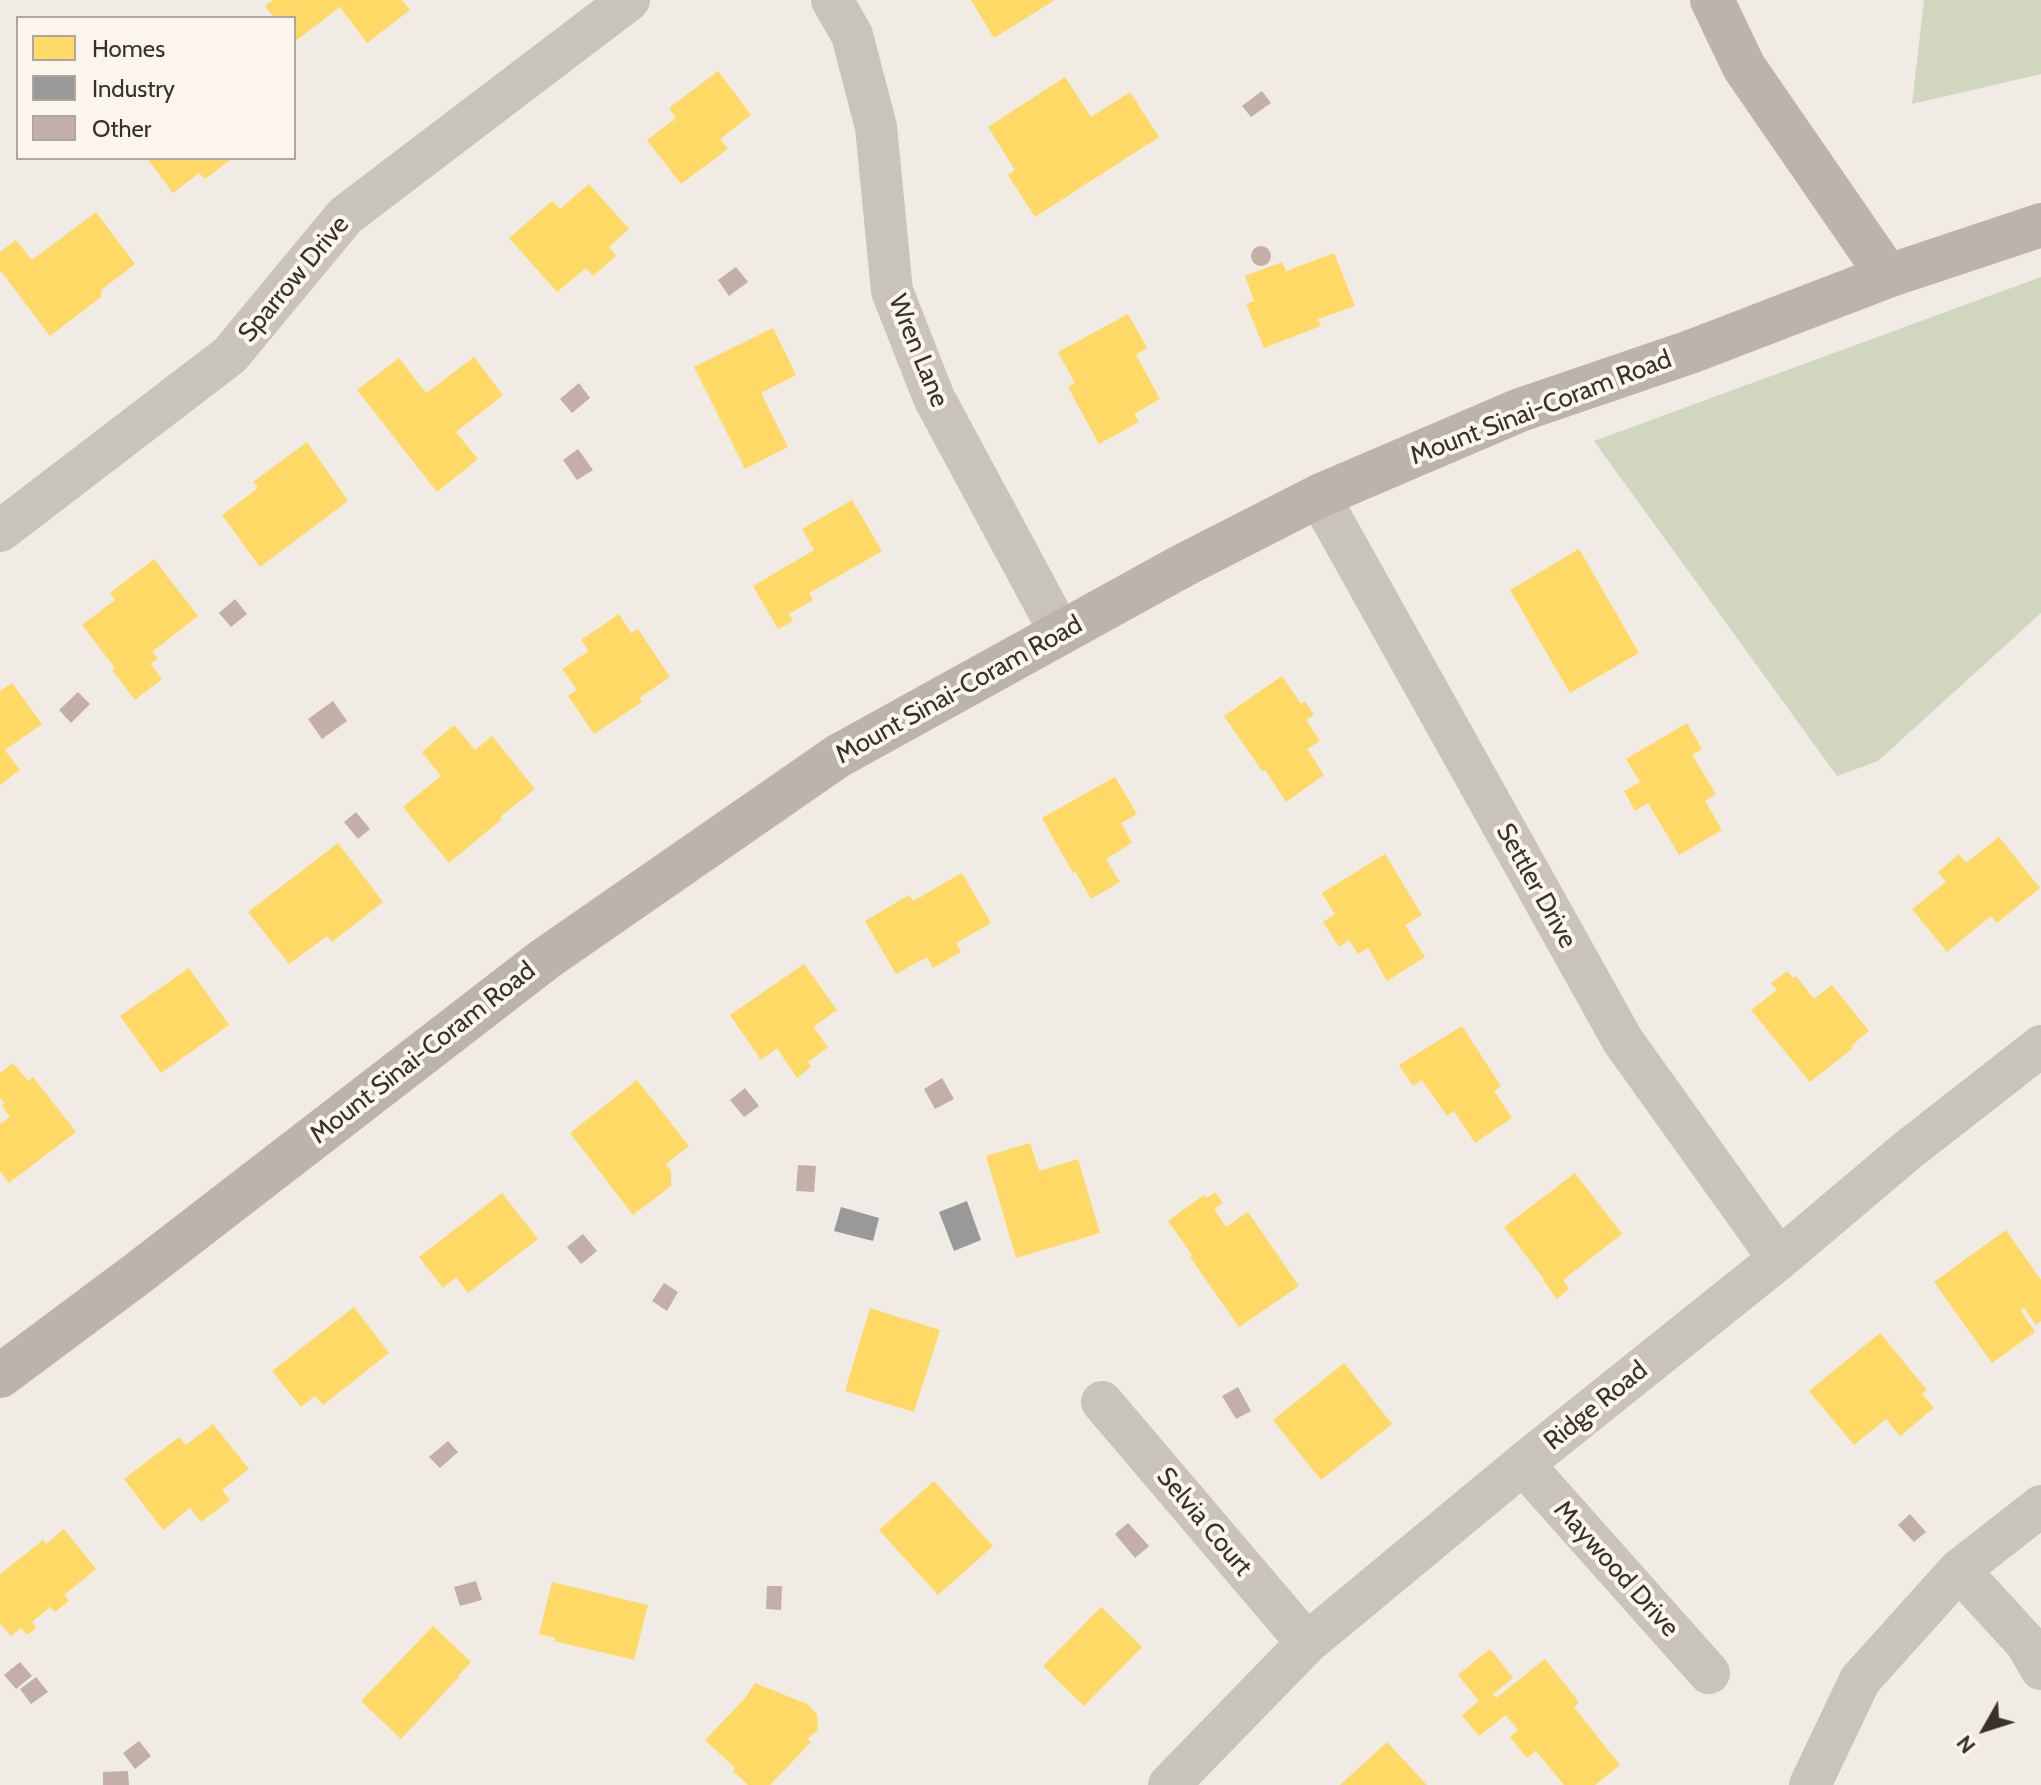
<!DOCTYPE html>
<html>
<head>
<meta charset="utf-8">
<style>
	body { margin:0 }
	#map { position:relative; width:2041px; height:1785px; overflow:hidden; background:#f0ebe5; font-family:Cabin,sans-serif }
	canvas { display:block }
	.legend { position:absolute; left:16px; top:16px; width:280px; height:144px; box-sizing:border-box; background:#fbf5ee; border:2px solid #aea6a0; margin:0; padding:10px 14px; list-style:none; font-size:24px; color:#3b302b }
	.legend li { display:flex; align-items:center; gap:16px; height:40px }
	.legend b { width:40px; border:2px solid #aea6a0 }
	.north { position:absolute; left:1945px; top:1689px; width:80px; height:80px; -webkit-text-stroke:6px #fbf5ee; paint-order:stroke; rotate:231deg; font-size:22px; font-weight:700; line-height:32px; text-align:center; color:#3b302b }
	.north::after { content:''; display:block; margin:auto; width:28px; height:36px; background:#3b302b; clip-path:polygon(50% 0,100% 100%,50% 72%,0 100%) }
</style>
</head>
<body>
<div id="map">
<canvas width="2041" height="1785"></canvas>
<ul class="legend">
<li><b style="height:22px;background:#ffd966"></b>Homes</li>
<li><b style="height:22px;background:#999"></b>Industry</li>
<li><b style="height:22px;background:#c3afa7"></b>Other</li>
</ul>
<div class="north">N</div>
</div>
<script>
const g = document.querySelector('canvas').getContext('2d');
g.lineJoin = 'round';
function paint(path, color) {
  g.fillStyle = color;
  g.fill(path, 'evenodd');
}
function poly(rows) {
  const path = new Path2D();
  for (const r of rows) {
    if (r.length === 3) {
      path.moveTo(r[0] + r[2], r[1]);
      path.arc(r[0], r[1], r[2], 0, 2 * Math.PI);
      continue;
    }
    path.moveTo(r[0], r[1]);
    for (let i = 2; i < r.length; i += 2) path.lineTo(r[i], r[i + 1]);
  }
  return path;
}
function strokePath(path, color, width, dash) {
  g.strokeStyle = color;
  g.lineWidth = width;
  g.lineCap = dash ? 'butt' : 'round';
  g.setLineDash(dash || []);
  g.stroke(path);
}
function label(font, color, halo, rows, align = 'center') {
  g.font = font + ' Cabin,sans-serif';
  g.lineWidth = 8;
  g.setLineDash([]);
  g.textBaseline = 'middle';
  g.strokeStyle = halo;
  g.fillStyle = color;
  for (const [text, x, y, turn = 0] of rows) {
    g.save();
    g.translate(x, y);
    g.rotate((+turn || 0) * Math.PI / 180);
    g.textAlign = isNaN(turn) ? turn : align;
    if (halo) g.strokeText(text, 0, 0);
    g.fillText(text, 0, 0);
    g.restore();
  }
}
paint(poly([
	[1924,0,2041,0,2041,74,1912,104],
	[2041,277,2041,613,1878,761,1837,776,1594,441]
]), '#d1d6bf');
paint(poly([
	[273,0,402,0,410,10,367,43,340,7,294,42,294,18,274,18,265,6],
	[971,0,1055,0,994,38],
	[718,71,751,115,720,139,728,149,681,184,647,140,676,118,669,108],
	[1065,77,1091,117,1130,92,1159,137,1035,217,1008,175,1015,170,988,127],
	[147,158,233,158,205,179,199,173,173,193],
	[589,184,629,229,609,247,616,256,593,276,586,268,557,292,509,238,552,201,560,209],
	[96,212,135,264,101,290,101,297,50,336,0,270,0,252,16,240,32,260],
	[1334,253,1355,306,1318,319,1321,326,1264,348,1246,304,1254,301,1245,276,1282,262,1286,271],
	[1128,314,1147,348,1136,355,1160,399,1134,414,1139,422,1099,444,1068,387,1075,383,1058,352],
	[773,328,796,375,761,393,788,447,745,469,694,367],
	[474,357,503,395,456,432,478,459,437,492,357,390,399,358,426,393],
	[307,442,348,501,260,567,222,515,258,488,253,482],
	[852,500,882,551,809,593,813,600,789,614,793,621,778,629,753,586,814,550,802,529],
	[1579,549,1639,653,1570,693,1510,590],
	[154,559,198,616,152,652,158,658,151,664,162,679,135,700,112,670,115,668,82,625,115,600,110,593],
	[619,614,631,633,638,629,670,677,639,698,642,702,594,734,568,696,577,690,562,669,589,651,581,640],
	[1282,676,1301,704,1305,701,1314,715,1306,720,1320,741,1307,749,1324,775,1286,802,1265,770,1262,771,1224,716],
	[12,683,42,724,5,750,20,770,0,785,0,691],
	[1687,723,1702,749,1692,755,1716,794,1705,801,1722,830,1679,855,1648,803,1635,811,1624,791,1640,782,1626,759],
	[454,725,475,750,492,736,535,789,500,817,502,819,449,863,403,807,441,776,422,752],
	[1115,777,1137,814,1121,823,1132,843,1106,859,1120,882,1091,899,1075,871,1073,873,1042,818],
	[1999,837,2040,888,1997,923,1991,916,1947,952,1912,909,1946,882,1938,872,1959,854,1966,863],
	[338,843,383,902,332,942,327,936,289,964,248,912],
	[1385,854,1422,915,1405,925,1425,957,1387,981,1368,948,1358,954,1349,940,1339,947,1323,922,1335,914,1322,893],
	[962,873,991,923,956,943,961,952,933,968,927,957,896,974,865,921,909,895,913,901],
	[804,964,837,1010,813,1027,828,1047,808,1062,811,1067,797,1078,777,1048,761,1060,730,1015],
	[189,968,229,1025,161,1073,120,1016],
	[1787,971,1793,978,1796,976,1814,999,1832,985,1869,1031,1851,1046,1853,1048,1810,1082,1751,1010,1777,990,1771,983],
	[1462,1026,1501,1086,1494,1091,1512,1118,1475,1143,1454,1111,1447,1116,1422,1080,1413,1086,1399,1065],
	[13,1063,28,1081,33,1077,76,1132,9,1183,0,1171,0,1124,10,1117,2,1106,4,1103,0,1098,0,1073],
	[637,1080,689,1146,666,1164,671,1171,671,1186,633,1215,570,1133],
	[1030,1143,1039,1171,1078,1159,1100,1233,1016,1258,986,1156],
	[1575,1173,1622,1234,1563,1280,1569,1289,1557,1299,1543,1280,1544,1279,1504,1227],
	[1215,1192,1223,1203,1214,1209,1226,1227,1248,1212,1299,1286,1239,1327,1190,1257,1192,1255,1168,1221,1204,1195,1207,1198],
	[502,1193,538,1239,468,1293,456,1277,443,1288,419,1257],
	[2006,1230,2041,1280,2041,1321,2036,1325,2024,1308,2020,1310,2035,1332,1992,1363,1934,1282],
	[354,1307,389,1353,323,1405,315,1396,301,1407,272,1371],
	[870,1308,940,1330,914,1412,845,1391],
	[1880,1333,1927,1390,1922,1394,1934,1408,1900,1436,1886,1419,1854,1445,1809,1391],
	[1344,1363,1392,1424,1321,1480,1273,1420],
	[213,1424,249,1469,222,1490,230,1500,201,1522,190,1508,163,1530,124,1479,179,1437,186,1445],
	[934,1481,993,1546,938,1595,879,1530],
	[64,1529,96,1569,64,1595,69,1601,55,1612,50,1607,32,1622,36,1628,27,1635,21,1628,11,1636,0,1623,0,1574,43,1540,46,1544],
	[552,1582,648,1605,634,1660,554,1641,555,1638,539,1634],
	[1101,1607,1142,1647,1084,1706,1043,1666],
	[433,1626,471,1662,458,1676,459,1677,401,1739,361,1701],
	[1490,1649,1513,1678,1493,1694,1496,1698,1545,1659,1579,1702,1574,1707,1620,1765,1595,1785,1564,1785,1536,1751,1527,1758,1510,1737,1518,1730,1506,1715,1479,1736,1462,1715,1479,1701,1458,1675],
	[755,1683,807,1704,817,1714,818,1730,807,1739,811,1742,770,1785,748,1785,733,1771,735,1768,705,1740,745,1698],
	[1387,1742,1427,1785,1340,1785]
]), '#ffd966');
paint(poly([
	[967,1201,981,1240,954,1251,939,1212],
	[841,1207,879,1218,873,1241,834,1231]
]), '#999');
paint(poly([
	[1262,91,1271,103,1251,117,1242,106],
	[1261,256,10],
	[736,267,748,282,729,296,718,280],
	[579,383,590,398,572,413,560,399],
	[578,449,593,470,577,480,563,460],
	[235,599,247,614,231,627,219,613],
	[78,692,90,704,71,723,59,710],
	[333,701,347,721,322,739,308,719],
	[356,812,370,829,358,839,344,822],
	[942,1078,954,1099,935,1109,924,1089],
	[745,1088,759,1106,744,1117,730,1100],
	[798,1165,816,1166,814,1192,796,1191],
	[583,1234,597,1251,581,1264,567,1247],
	[664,1283,678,1292,667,1311,652,1301],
	[1238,1387,1251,1411,1236,1419,1222,1396],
	[448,1441,458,1452,440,1468,429,1457],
	[1910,1514,1926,1532,1914,1542,1898,1525],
	[1128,1523,1149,1546,1135,1558,1115,1534],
	[476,1581,482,1600,460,1606,454,1587],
	[767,1586,782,1586,781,1610,766,1609],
	[20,1662,32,1676,16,1689,4,1675],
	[36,1677,48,1692,31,1704,20,1689],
	[139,1741,151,1756,135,1769,123,1753],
	[128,1771,129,1785,103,1785,103,1772]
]), '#c3afa7');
strokePath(poly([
	[832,0,852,35,876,127,892,291,934,398,1061,634],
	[1319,496,1623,1041,1779,1259],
	[0,531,230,355,345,216,629,0],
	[1102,1402,1307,1643],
	[1523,1464,1709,1673],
	[1959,1570,2026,1643,2041,1669],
	[1169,1785,1307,1643,1523,1464,1779,1259,1908,1150,2041,1046],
	[1810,1785,1860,1680,1959,1570,2041,1506]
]), '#c9c3be', 42);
strokePath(poly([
	[1712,0,1744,67,1888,276],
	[0,1376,137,1274,545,959,838,756,1182,566,1319,496,1520,410,1690,352,1888,276,2041,225]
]), '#bab3ae', 44);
label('26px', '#3b302b', '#fbf5ee', [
	["Sparrow Drive",294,279,-50],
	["Wren Lane",918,351,68],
	["Mount Sinai-Coram Road",1541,408,-21],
	["Mount Sinai-Coram Road",959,690,-29],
	["Settler Drive",1536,886,61],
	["Mount Sinai-Coram Road",423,1053,-38],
	["Ridge Road",1596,1406,-39],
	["Selvia Court",1204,1522,50],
	["Maywood Drive",1616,1569,48]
]);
</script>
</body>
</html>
